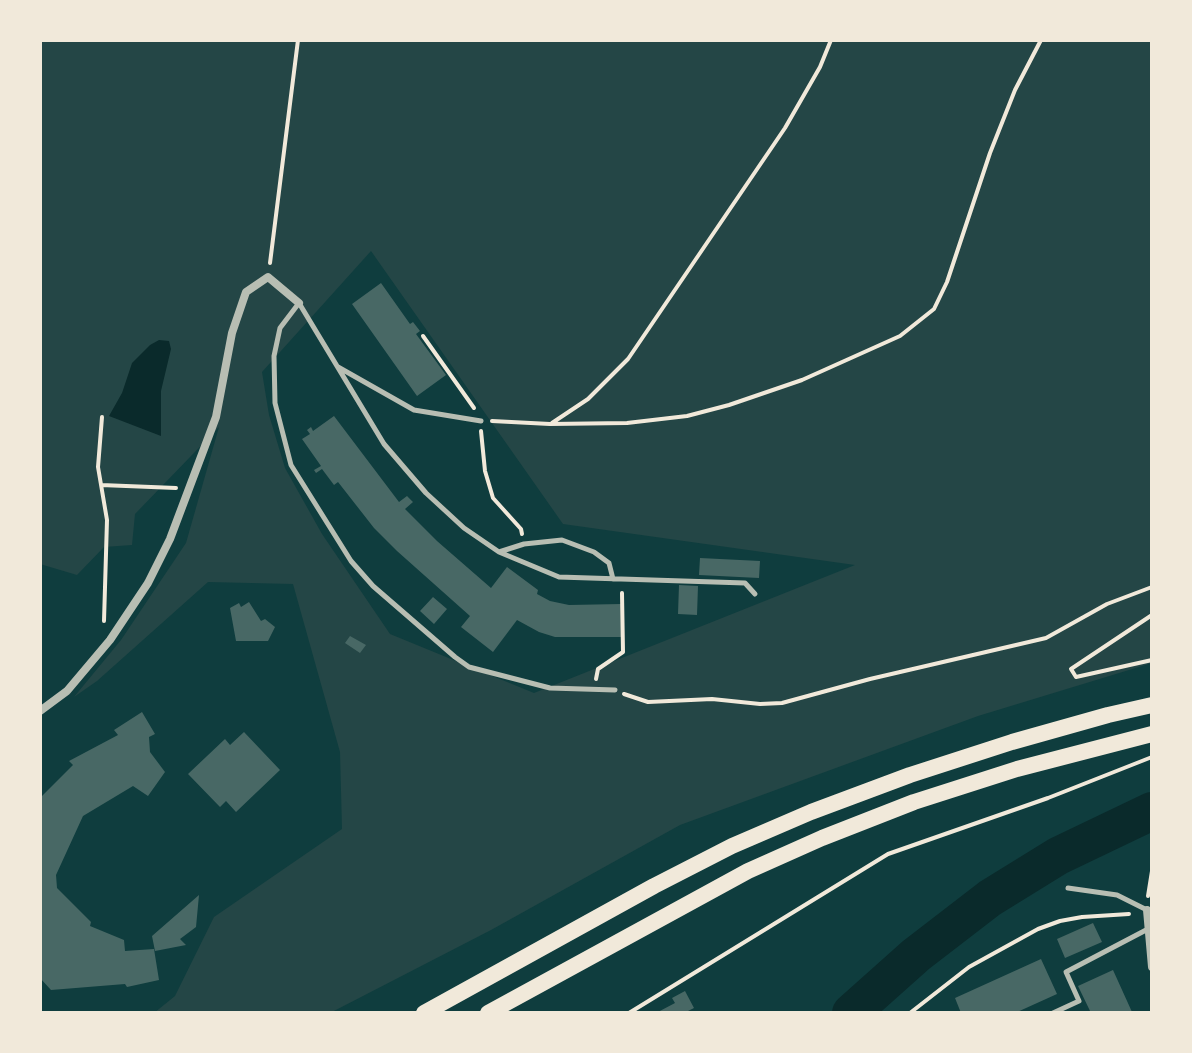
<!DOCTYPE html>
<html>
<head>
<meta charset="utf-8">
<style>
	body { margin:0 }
	#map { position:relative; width:1192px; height:1053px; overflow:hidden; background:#0f3d3e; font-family:Rubik,sans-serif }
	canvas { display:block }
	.frame { position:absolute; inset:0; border:42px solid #f1e9da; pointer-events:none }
</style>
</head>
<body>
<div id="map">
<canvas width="1192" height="1053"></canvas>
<div class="frame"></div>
</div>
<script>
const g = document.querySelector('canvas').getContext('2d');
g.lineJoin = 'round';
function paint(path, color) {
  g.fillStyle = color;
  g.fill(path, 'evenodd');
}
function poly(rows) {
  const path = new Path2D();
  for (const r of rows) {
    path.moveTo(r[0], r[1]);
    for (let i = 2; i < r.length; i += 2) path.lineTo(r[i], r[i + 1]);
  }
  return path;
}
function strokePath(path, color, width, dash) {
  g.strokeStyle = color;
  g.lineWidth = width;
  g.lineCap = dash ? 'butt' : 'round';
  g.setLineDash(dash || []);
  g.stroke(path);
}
paint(poly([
	[40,40,1152,40,1152,663,978,716,680,825,491,930,330,1013,154,1013,175,996,214,917,342,829,340,752,293,584,208,582,97,681,74,697,121,640,186,543,219,427,135,514,132,545,104,547,77,575,40,564],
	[371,251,563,524,855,565,534,693,390,634,322,534,285,468,269,415,262,372]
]), '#244646');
paint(poly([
	[159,340,169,341,171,349,161,391,161,436,109,416,122,393,132,363,150,345]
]), '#0a2a2b');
strokePath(poly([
	[851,1013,916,955,990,898,1058,856,1152,811]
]), '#0a2a2b', 38);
paint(poly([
	[381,283,410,324,413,322,420,331,416,334,446,375,417,396,352,304],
	[334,416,399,502,407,496,413,502,405,509,437,541,491,588,507,567,538,590,537,594,550,601,569,605,621,604,621,637,555,637,539,632,517,620,493,652,461,627,470,616,397,551,374,528,338,482,334,485,322,469,316,473,314,470,321,466,302,439,310,434,307,430,311,427,313,431],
	[700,558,760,561,759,578,699,575],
	[679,585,698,586,697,615,678,614],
	[433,597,447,609,434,624,420,611],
	[249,602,261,621,265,619,275,627,268,641,236,641,230,608,239,603,241,607],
	[350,636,366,645,360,653,345,643],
	[142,712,155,734,149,737,150,752,165,772,148,796,133,786,83,816,56,875,57,888,91,922,90,926,124,940,125,951,154,949,159,980,127,987,125,984,51,990,40,978,40,798,73,765,69,761,118,735,114,730],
	[244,732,280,770,236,812,226,801,220,807,188,774,225,739,230,745],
	[199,895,196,927,180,939,186,945,155,951,152,936],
	[1093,923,1102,942,1065,958,1057,939],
	[1041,959,1057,994,1015,1013,961,1013,955,998],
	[1113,970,1132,1012,1091,1013,1078,986],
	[685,991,694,1008,684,1013,656,1013,675,1003,672,998]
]), '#486865');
strokePath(poly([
	[270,263,298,40],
	[423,336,474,408],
	[102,417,98,467,107,520,104,621],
	[492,421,550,424,627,423,687,416,729,405,802,380,900,336,934,309,947,282,990,153,1015,90,1041,40],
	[552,423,588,399,628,359,785,128,820,67,831,40],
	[481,431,485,471,493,498,521,529,522,534],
	[101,485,176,488],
	[1152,615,1071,669,1076,677,1152,660],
	[596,679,598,669,623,652,622,593],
	[624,694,648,702,712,699,760,704,782,703,870,679,1046,638,1107,604,1152,587],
	[1148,896,1152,871],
	[629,1013,888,854,1048,798,1152,757],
	[910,1013,969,967,1038,929,1060,921,1082,917,1129,914]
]), '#f1e9da', 4);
strokePath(poly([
	[338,367,414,410,481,421],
	[499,552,524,544,562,540,594,552,609,563,613,579],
	[615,690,550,688,469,667,455,657,373,586,351,561,291,465,275,403,274,356,280,328,299,303,384,444,426,493,464,528,499,552,559,577,745,583,755,594],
	[1068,888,1117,895,1147,910],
	[1053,1013,1079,1001,1066,972,1148,929]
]), '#b8beb3', 5);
strokePath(poly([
	[40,711,67,691,110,640,148,583,170,539,216,417,232,333,246,292,268,277,299,303],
	[1147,910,1152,967]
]), '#b8beb3', 8);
strokePath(poly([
	[424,1013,654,886,732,846,811,812,910,775,1012,742,1108,715,1152,705],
	[488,1013,748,871,822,838,914,802,1017,769,1152,734]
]), '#f1e9da', 16);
</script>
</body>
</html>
